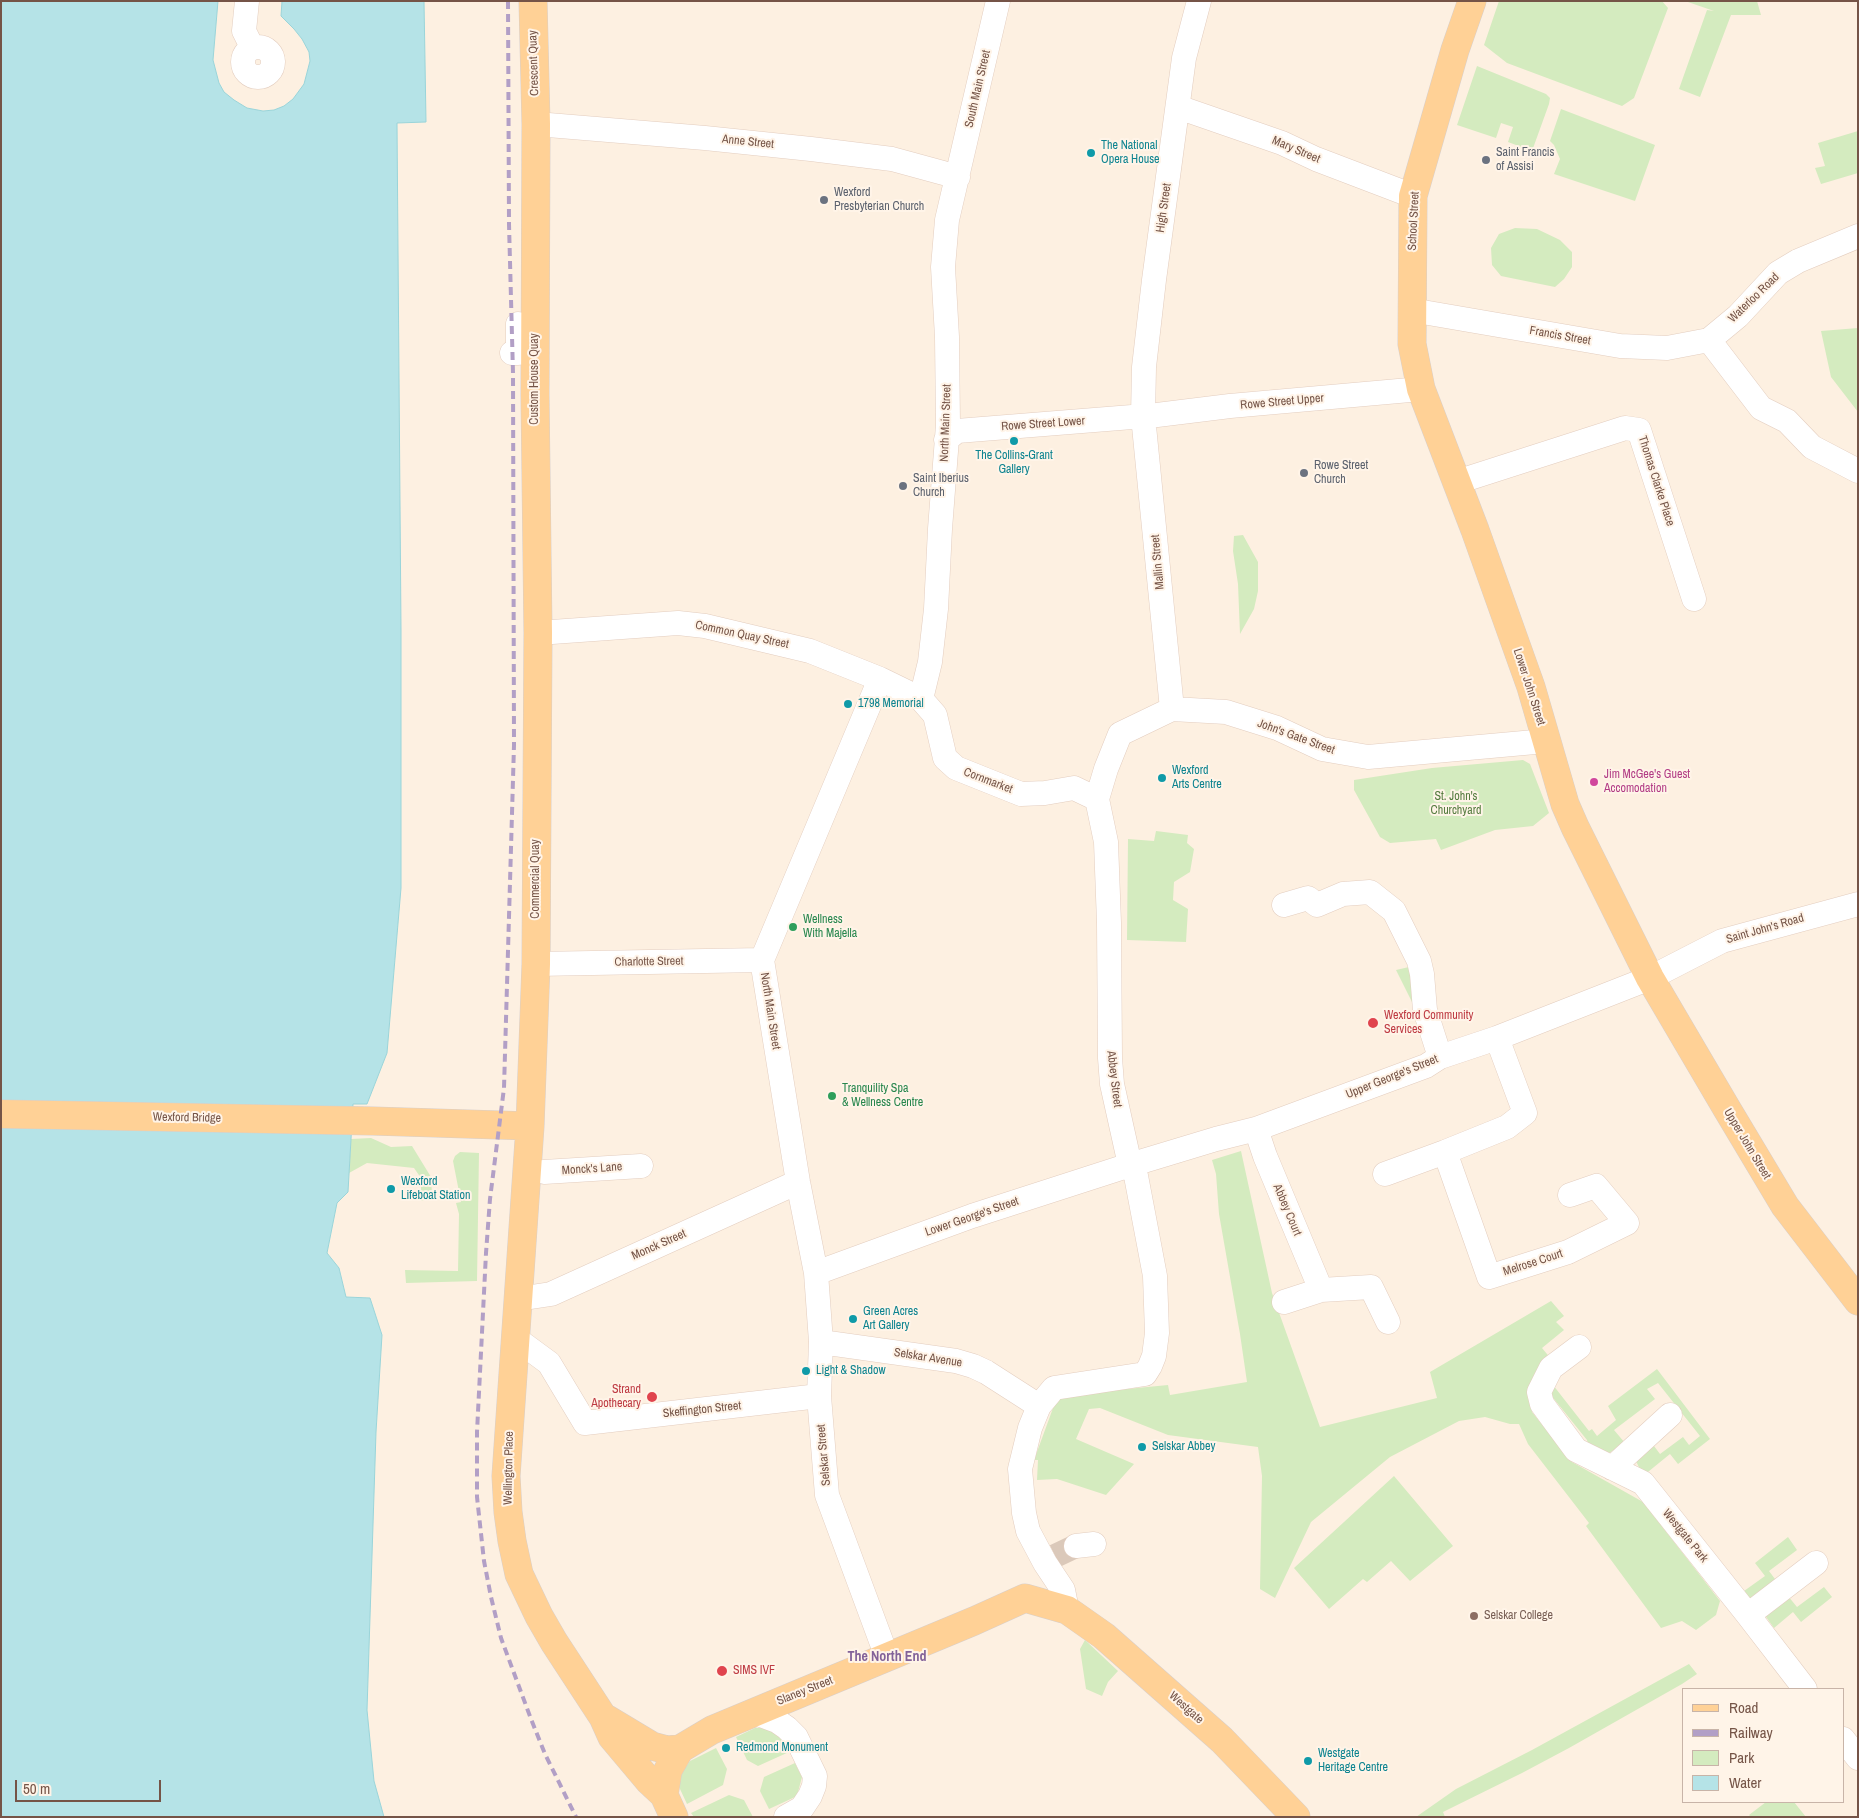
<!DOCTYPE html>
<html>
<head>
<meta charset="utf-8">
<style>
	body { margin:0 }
	#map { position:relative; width:1859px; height:1818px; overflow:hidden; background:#fdf0e1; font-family:"Archivo Narrow",sans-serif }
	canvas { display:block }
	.frame { position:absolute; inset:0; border:2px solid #755447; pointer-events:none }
	.legend { position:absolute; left:1682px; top:1688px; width:162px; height:115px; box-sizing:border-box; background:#fff4e8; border:1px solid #c8b4a8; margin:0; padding:6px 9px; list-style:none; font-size:15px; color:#755447 }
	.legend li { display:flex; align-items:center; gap:10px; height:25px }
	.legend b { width:25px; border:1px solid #c8b4a8 }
	.scale { position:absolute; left:15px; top:1780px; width:146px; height:22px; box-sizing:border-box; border:2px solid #755447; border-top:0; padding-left:6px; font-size:15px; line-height:18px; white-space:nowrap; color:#755447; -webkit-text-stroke:4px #fff4e8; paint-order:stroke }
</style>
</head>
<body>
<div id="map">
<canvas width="1859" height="1818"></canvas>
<div class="frame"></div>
<ul class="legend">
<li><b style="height:6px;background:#ffd196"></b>Road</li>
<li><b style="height:6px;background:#b29fc6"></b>Railway</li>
<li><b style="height:14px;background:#d4ebbf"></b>Park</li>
<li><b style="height:14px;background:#b5e3e7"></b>Water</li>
</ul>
<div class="scale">50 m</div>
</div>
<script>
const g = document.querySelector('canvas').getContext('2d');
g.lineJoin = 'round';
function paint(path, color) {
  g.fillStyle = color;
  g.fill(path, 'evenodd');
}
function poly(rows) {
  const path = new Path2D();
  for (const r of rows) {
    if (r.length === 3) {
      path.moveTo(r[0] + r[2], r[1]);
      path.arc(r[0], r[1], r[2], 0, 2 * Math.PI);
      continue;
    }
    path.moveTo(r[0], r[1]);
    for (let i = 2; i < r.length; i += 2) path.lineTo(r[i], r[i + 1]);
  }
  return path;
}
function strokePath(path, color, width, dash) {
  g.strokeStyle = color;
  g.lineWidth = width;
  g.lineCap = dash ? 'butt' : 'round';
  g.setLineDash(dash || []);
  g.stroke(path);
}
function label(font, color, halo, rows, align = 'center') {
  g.font = font + ' "Archivo Narrow",sans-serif';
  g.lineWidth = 4;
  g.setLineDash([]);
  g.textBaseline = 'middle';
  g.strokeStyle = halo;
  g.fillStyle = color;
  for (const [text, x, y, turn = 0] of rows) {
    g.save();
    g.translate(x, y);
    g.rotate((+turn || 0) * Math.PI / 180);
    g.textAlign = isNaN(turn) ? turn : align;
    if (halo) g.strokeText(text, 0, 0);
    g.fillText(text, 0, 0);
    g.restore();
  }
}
paint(poly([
	[1499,1,1662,1,1668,8,1634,98,1622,106,1507,63,1484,45],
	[1685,1,1757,1,1761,15,1731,15,1700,97,1679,89,1707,10,1714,11],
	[1477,66,1546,94,1550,98,1549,104,1532,151,1508,142,1513,127,1501,123,1496,138,1457,125],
	[1561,109,1655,145,1635,201,1554,174,1560,159,1554,145,1550,141],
	[1858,131,1858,173,1821,184,1815,168,1825,166,1818,143],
	[1515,228,1537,229,1560,240,1572,252,1572,267,1564,279,1555,287,1501,276,1492,265,1491,248,1499,234],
	[1858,328,1858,412,1831,377,1821,331],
	[1243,535,1258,562,1258,591,1254,609,1240,634,1238,584,1233,551,1234,536],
	[1523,760,1530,764,1549,813,1533,826,1495,830,1441,850,1436,839,1390,843,1380,837,1354,790,1354,780,1432,768],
	[1156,831,1188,835,1187,843,1194,849,1190,872,1174,882,1173,900,1188,909,1186,942,1127,940,1128,839,1154,841],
	[1409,967,1414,1001,1412,1002,1396,970],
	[371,1138,391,1147,412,1146,431,1177,432,1195,429,1198,421,1201,421,1178,414,1168,367,1163,349,1173,351,1139],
	[1241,1151,1272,1293,1320,1427,1437,1398,1430,1372,1551,1301,1564,1316,1556,1322,1564,1330,1542,1348,1552,1360,1530,1390,1532,1412,1572,1462,1643,1502,1720,1601,1716,1615,1696,1630,1682,1621,1661,1628,1586,1526,1589,1523,1528,1444,1519,1424,1510,1424,1485,1417,1459,1421,1390,1457,1311,1522,1275,1598,1260,1589,1262,1476,1258,1447,1168,1435,1100,1408,1089,1409,1076,1439,1134,1464,1106,1495,1057,1479,1037,1480,1038,1460,1034,1460,1056,1400,1065,1395,1168,1385,1170,1395,1247,1382,1240,1334,1219,1214,1216,1174,1212,1160],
	[460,1152,479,1153,477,1281,406,1283,405,1270,458,1271,459,1214,456,1203,461,1202,453,1161,455,1156],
	[1657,1369,1710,1439,1678,1464,1670,1454,1643,1476,1636,1461,1651,1442,1660,1454,1683,1437,1689,1445,1700,1436,1658,1383,1647,1389,1655,1399,1614,1430,1625,1443,1609,1453,1589,1450,1587,1440,1550,1394,1553,1385,1589,1431,1592,1429,1597,1436,1616,1420,1608,1406],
	[1394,1476,1453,1546,1410,1581,1391,1561,1367,1582,1363,1579,1329,1609,1294,1568],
	[1788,1537,1797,1550,1769,1571,1778,1583,1752,1601,1744,1591,1765,1576,1755,1563],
	[1824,1587,1832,1597,1801,1622,1793,1612,1774,1628,1764,1614,1788,1596,1797,1607],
	[1085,1640,1118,1671,1108,1682,1102,1696,1086,1689,1080,1649],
	[1689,1664,1697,1674,1682,1684,1569,1748,1522,1773,1443,1812,1445,1817,1416,1817,1456,1789,1532,1750],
	[755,1728,765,1728,774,1731,779,1736,789,1752,758,1766,747,1760,736,1737],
	[716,1748,727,1769,723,1785,687,1804,680,1789,680,1775,690,1761],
	[795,1763,802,1777,798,1792,795,1797,769,1809,760,1791,764,1777],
	[729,1795,744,1800,753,1817,694,1817,691,1813],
	[1766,1802,1794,1802,1806,1817,1751,1817,1749,1815]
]), '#d4ebbf');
const water = poly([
	[1,1,218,1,213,60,219,83,224,92,234,100,247,108,263,111,274,110,284,106,293,99,304,84,310,61,309,52,302,39,294,29,281,16,282,1,424,1,426,122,397,123,401,630,401,888,387,1053,367,1104,353,1104,348,1192,337,1203,327,1253,339,1268,346,1297,370,1298,382,1335,376,1432,367,1710,374,1781,384,1817,1,1817,1,1]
]);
paint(water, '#b5e3e7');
strokePath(water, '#9ad4d9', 1);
strokePath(poly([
	[1055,1556,1076,1546]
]), '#dbc9ba', 24, [24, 12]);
const minor = poly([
	[247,1,244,31,252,47],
	[258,62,15],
	[1178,107,1282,143,1316,159,1413,196],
	[536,124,705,138,811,149,892,159,958,177],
	[1411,310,1620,346,1667,348,1709,340,1738,316,1778,273,1798,261,1858,236],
	[1709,340,1761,408,1787,421,1812,447,1858,471],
	[512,353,518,353,518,324],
	[946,440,957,431,1157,415,1230,406,1421,389],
	[1457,482,1625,428,1639,430,1694,599],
	[538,633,678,623,705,626,810,651,880,679,921,699,935,715,945,758,956,768,1021,794,1045,793,1074,788,1097,799],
	[880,679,762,960,798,1182,816,1273,821,1342,819,1396,827,1495,887,1657],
	[921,699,930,662,936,609,940,529,948,425,947,337,943,267,947,220,998,1],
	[1172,709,1143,416,1144,367,1154,280,1184,58,1199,1],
	[1284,905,1308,898,1317,905,1343,894,1370,892,1394,911,1419,961,1422,974,1425,1010,1440,1057],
	[536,964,762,960],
	[1497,1038,1525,1113,1507,1127,1445,1152,1489,1277,1568,1252,1627,1223,1596,1186,1570,1195],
	[1256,1129,1265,1156,1321,1290,1371,1287,1388,1322],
	[544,1172,641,1166],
	[1385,1174,1445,1152],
	[816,1273,972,1216,1130,1165,1216,1139,1256,1129,1426,1066,1440,1057,1497,1038,1650,978,1722,941,1858,904],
	[518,1299,551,1294,798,1182],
	[1284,1302,1321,1290],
	[515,1338,549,1363,585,1423,819,1396],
	[821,1342,956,1361,973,1366,986,1372,1039,1406],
	[1579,1347,1551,1368,1539,1392,1542,1404,1576,1450,1643,1483,1748,1615,1805,1689],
	[1612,1468,1670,1415],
	[1076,1546,1094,1544],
	[1067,1610,1063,1590,1045,1563,1028,1531,1024,1513,1020,1469,1030,1428,1039,1406,1054,1388,1145,1374,1150,1366,1154,1356,1157,1333,1155,1276,1136,1176,1130,1165,1112,1084,1110,1058,1109,923,1106,842,1097,799,1106,769,1120,734,1172,709,1226,712,1277,728,1322,749,1368,757,1546,741],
	[1748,1615,1816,1563],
	[753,1712,777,1721,787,1728,796,1737,815,1776,814,1786,810,1796,802,1808,786,1817],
	[1843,1739,1858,1758]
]);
const major = poly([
	[533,1,536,124,535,395,538,633,536,964,530,1126,506,1476,508,1512,512,1541,519,1574,539,1616,554,1642,603,1717,612,1737,649,1781,664,1795],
	[1472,1,1455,50,1413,196,1412,344,1421,389,1475,530,1531,687,1565,804,1575,827,1650,978,1727,1109,1785,1206,1858,1301],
	[1,1114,373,1121,530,1126],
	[607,1719,652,1746,667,1750,680,1749],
	[674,1817,664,1795,668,1770,680,1749,712,1730,974,1621,1025,1598,1067,1610,1104,1636,1222,1740,1296,1817]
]);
strokePath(minor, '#e3cdbf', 25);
strokePath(major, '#d8cfcb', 29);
strokePath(minor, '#fff', 24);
strokePath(major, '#ffd196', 28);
strokePath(poly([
	[508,1,509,224,513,373,514,745,504,1088,490,1199,486,1253,477,1432,477,1497,484,1561,491,1597,501,1638,531,1719,545,1754,576,1817]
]), '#b29fc6', 4, [8, 5]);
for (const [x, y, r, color] of [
	[1091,153,5,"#0f9aa8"],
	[1486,160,5,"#6b7280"],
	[824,200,5,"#6b7280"],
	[1014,441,5,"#0f9aa8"],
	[1304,473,5,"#6b7280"],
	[903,486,5,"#6b7280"],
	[848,704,5,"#0f9aa8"],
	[1162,778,5,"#0f9aa8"],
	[1594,782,5,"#d1479c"],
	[793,927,5,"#2e9e5b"],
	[1373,1023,6,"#e0444e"],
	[832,1096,5,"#2e9e5b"],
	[391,1189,5,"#0f9aa8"],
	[853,1319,5,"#0f9aa8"],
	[806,1371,5,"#0f9aa8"],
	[652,1397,6,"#e0444e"],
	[1142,1447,5,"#0f9aa8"],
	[1474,1616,5,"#8d6e63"],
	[722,1671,6,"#e0444e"],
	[726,1748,5,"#0f9aa8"],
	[1308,1761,5,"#0f9aa8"]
]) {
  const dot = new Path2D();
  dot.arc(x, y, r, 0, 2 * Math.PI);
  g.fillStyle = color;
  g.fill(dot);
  strokePath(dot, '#fff4e8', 2);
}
label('12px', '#755447', '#fff4e8', [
	["Crescent Quay",534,63,-92],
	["South Main Street",978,89,-77],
	["Anne Street",748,142,6],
	["Mary Street",1296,150,23],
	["High Street",1164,208,-82],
	["School Street",1414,221,-87],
	["Waterloo Road",1754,298,-44],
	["Francis Street",1560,336,10],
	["Custom House Quay",535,379,-90],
	["Rowe Street Upper",1282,402,-5],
	["North Main Street",946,423,-88],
	["Rowe Street Lower",1043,424,-4],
	["Thomas Clarke Place",1656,481,72],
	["Mallin Street",1158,562,-95],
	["Common Quay Street",742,635,12],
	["Lower John Street",1529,687,72],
	["John's Gate Street",1296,737,20],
	["Cornmarket",988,781,21],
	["Commercial Quay",536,879,-90],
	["Saint John's Road",1765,929,-16],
	["Charlotte Street",649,962,-1],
	["North Main Street",770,1011,81],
	["Upper George's Street",1392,1077,-22],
	["Abbey Street",1114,1079,83],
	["Wexford Bridge",187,1118,1],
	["Upper John Street",1747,1144,59],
	["Monck's Lane",592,1169,-4],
	["Abbey Court",1287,1210,67],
	["Lower George's Street",972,1217,-19],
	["Monck Street",659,1245,-24],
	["Melrose Court",1533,1263,-18],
	["Selskar Avenue",928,1358,9],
	["Skeffington Street",702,1410,-6],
	["Selskar Street",824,1455,-95],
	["Wellington Place",509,1468,-89],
	["Westgate Park",1685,1536,51],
	["Slaney Street",805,1691,-22],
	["Westgate",1186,1708,42]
]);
label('12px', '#0d838f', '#fff4e8', [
	["The National",1101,146],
	["Opera House",1101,160],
	["The Collins-Grant",1014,456,"center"],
	["Gallery",1014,470,"center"],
	["1798 Memorial",858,704],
	["Wexford",1172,771],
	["Arts Centre",1172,785],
	["Wexford",401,1182],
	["Lifeboat Station",401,1196],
	["Green Acres",863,1312],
	["Art Gallery",863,1326],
	["Light & Shadow",816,1371],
	["Selskar Abbey",1152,1447],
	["Redmond Monument",736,1748],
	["Westgate",1318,1754],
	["Heritage Centre",1318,1768]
], 'left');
label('12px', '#5b616d', '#fff4e8', [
	["Saint Francis",1496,153],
	["of Assisi",1496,167],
	["Wexford",834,193],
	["Presbyterian Church",834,207],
	["Rowe Street",1314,466],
	["Church",1314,480],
	["Saint Iberius",913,479],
	["Church",913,493]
], 'left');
label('12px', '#b23c85', '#fff4e8', [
	["Jim McGee's Guest",1604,775],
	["Accomodation",1604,789]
], 'left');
label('12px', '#547b3e', '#fff4e8', [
	["St. John's",1456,797],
	["Churchyard",1456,811]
]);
label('12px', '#27864d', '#fff4e8', [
	["Wellness",803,920],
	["With Majella",803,934],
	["Tranquility Spa",842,1089],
	["& Wellness Centre",842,1103]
], 'left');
label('12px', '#be3a42', '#fff4e8', [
	["Wexford Community",1384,1016],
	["Services",1384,1030],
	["Strand",641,1390,"right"],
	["Apothecary",641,1404,"right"],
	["SIMS IVF",733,1671]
], 'left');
label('12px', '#785e54', '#fff4e8', [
	["Selskar College",1484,1616]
], 'left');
label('bold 14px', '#836299', '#fff4e8', [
	["The North End",887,1657]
]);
</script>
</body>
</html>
